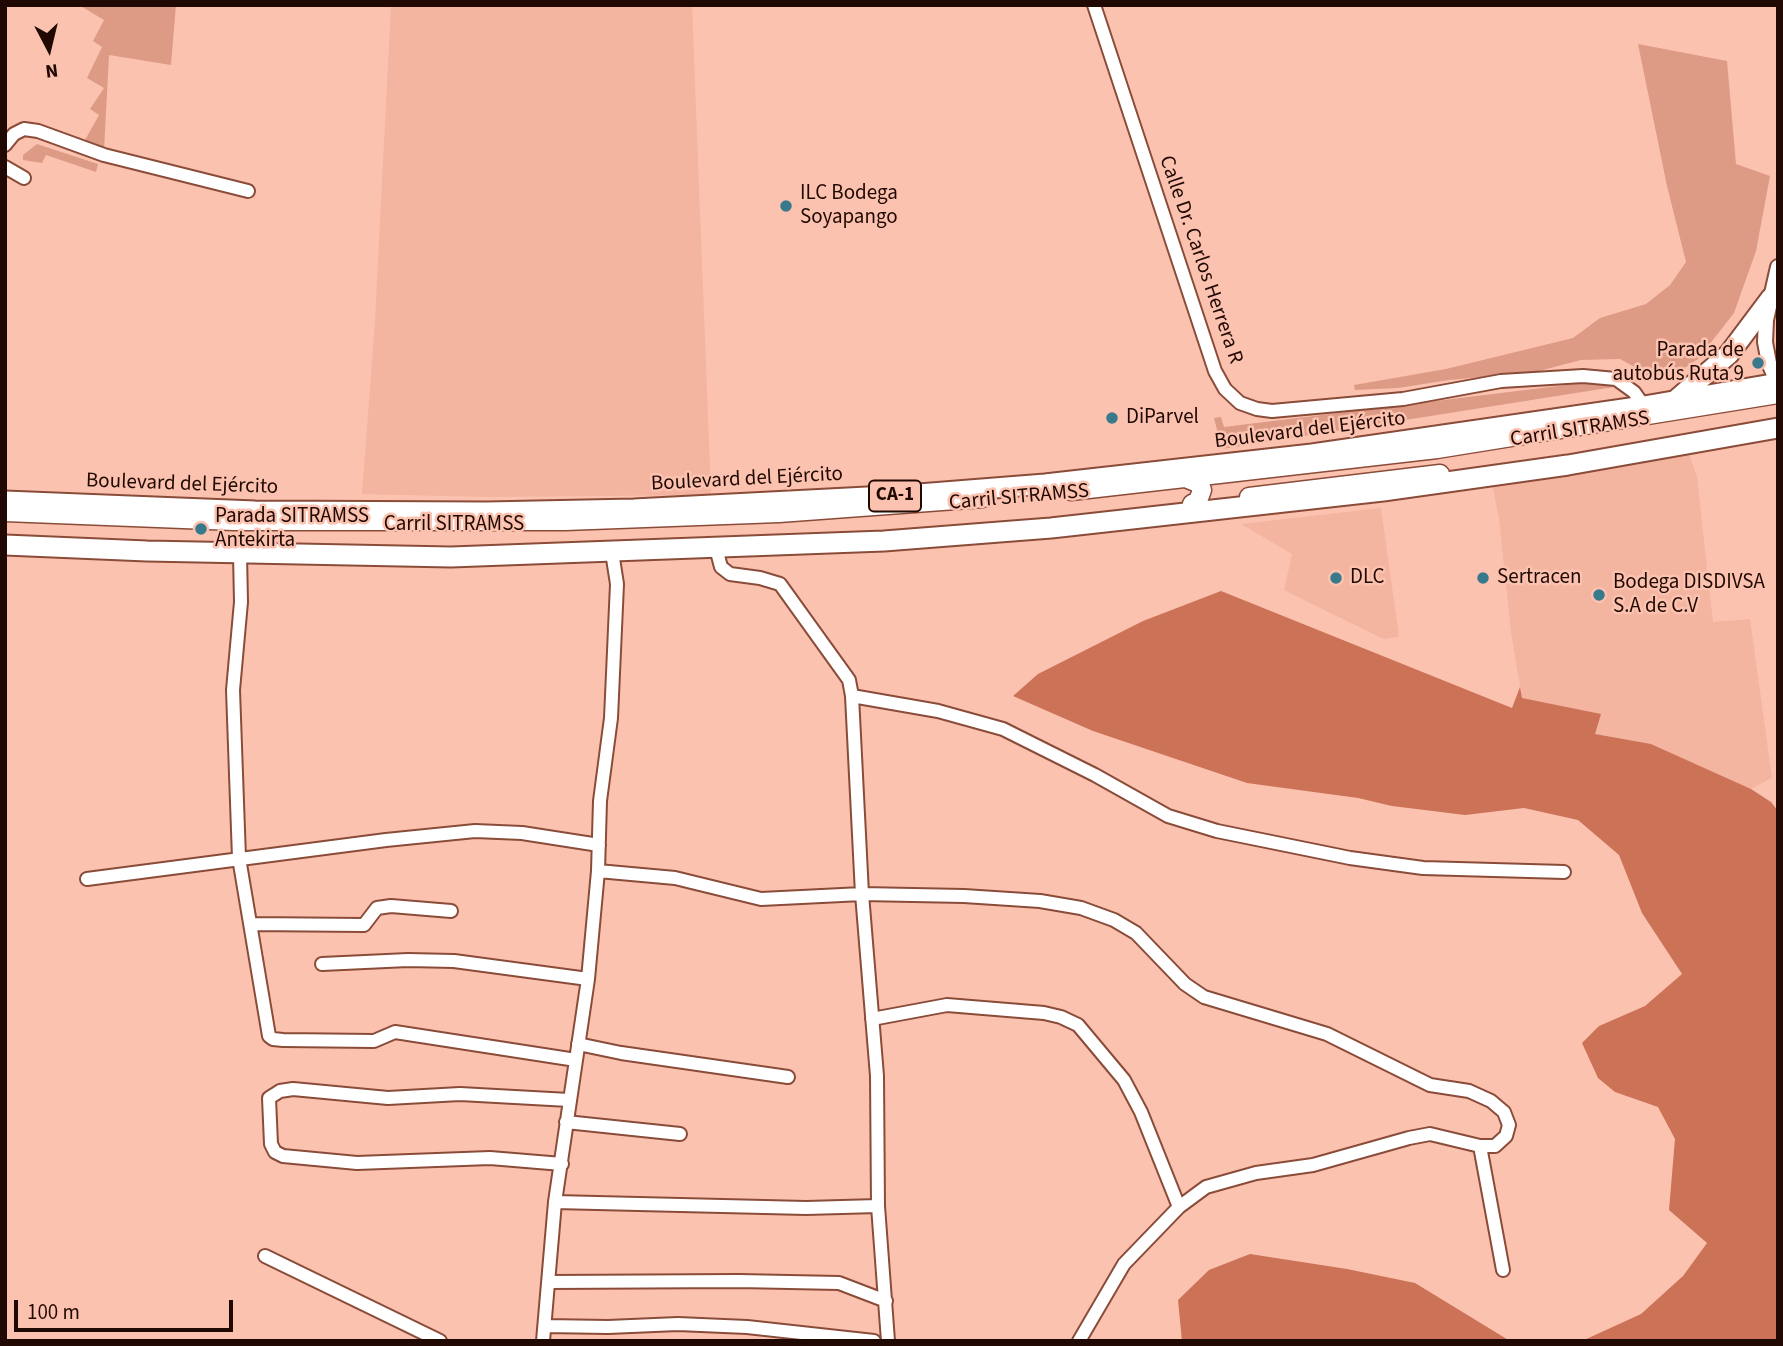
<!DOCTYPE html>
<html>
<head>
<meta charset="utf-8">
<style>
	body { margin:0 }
	#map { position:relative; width:1783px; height:1346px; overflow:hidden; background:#fcc2b0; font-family:"Source Sans 3",sans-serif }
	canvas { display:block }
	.frame { position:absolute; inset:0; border:7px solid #210903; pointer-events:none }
	.north { position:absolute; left:14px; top:14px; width:70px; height:70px; -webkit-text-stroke:5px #fcc2b0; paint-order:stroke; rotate:173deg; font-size:19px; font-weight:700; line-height:28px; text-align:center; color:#210903 }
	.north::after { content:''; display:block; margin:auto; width:24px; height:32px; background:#210903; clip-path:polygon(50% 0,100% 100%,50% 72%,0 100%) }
	.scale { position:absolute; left:14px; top:1300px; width:219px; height:32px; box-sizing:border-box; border:4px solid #210903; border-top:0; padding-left:9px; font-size:21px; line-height:24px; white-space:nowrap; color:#210903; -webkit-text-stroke:5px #fcc2b0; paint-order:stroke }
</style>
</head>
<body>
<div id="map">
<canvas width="1783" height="1346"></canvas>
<div class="frame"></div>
<div class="north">N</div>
<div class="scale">100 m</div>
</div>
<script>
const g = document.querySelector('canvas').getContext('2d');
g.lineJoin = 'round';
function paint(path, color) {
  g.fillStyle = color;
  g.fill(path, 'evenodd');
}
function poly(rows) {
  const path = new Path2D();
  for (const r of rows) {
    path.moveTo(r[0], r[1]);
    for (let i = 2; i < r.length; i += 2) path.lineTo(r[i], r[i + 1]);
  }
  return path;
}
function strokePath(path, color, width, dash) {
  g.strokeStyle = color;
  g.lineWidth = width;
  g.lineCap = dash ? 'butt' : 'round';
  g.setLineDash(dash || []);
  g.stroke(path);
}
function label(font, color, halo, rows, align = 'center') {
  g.font = font + ' "Source Sans 3",sans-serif';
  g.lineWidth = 5;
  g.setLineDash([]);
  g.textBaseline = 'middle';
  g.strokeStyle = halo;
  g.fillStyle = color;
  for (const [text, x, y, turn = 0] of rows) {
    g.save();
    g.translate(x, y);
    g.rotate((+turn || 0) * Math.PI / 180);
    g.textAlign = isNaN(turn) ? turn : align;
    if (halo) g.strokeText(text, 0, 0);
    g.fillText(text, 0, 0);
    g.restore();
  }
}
paint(poly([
	[391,5,692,5,711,495,488,497,362,494,375,321],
	[1689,453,1697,477,1713,622,1750,619,1772,778,1751,789,1651,744,1594,734,1600,714,1522,698,1511,632,1499,519,1492,483],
	[1381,508,1399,637,1383,639,1284,590,1292,554,1241,524]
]), '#f3b4a0');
paint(poly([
	[79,5,176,5,171,65,109,55,104,150,85,140,99,115,90,109,104,88,87,78,102,47,93,41,104,20],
	[1638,44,1727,61,1736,164,1770,176,1756,251,1734,313,1698,359,1669,378,1650,381,1633,366,1620,359,1581,360,1535,372,1449,380,1398,388,1355,390,1354,385,1446,369,1573,338,1600,318,1646,304,1670,285,1686,262,1667,186],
	[37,144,98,164,96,172,46,155,42,163,23,160,23,155],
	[1607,380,1620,386,1222,449,1214,418,1221,417,1224,427]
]), '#dd9a85');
paint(poly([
	[1221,591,1512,708,1520,687,1522,698,1601,714,1595,734,1651,744,1751,789,1771,802,1778,811,1778,1341,1582,1341,1641,1314,1683,1276,1707,1243,1669,1210,1675,1139,1658,1107,1615,1092,1598,1078,1582,1043,1599,1026,1645,1006,1682,974,1642,913,1619,855,1578,820,1524,808,1465,815,1392,806,1358,798,1247,783,1093,731,1013,696,1038,674,1143,621],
	[1250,1254,1347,1269,1415,1283,1510,1341,1182,1341,1178,1300,1209,1270]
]), '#cb7257');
const minor = poly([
	[1094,5,1215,371,1225,389,1240,403,1257,409,1272,411,1403,399,1501,381,1583,376,1616,379,1634,392,1644,406],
	[5,145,14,134,24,129,38,131,104,155,248,191],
	[5,167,24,178],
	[716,548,721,567,730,574,760,578,780,584,849,680,852,696,862,894,877,1076,878,1206,888,1341],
	[240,554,241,602,233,690,239,858,269,1036,273,1039,283,1040,374,1041,395,1032,576,1060],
	[852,696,938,711,1003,729,1095,775,1168,816,1217,831,1350,858,1423,868,1564,872],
	[598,871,675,878,761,899,862,894,964,896,1040,901,1081,908,1114,920,1136,933,1185,984,1204,997,1327,1034,1430,1085,1469,1091,1491,1101,1504,1112,1509,1125,1506,1136,1495,1146,1480,1146,1430,1134,1409,1138,1313,1165,1256,1173,1206,1187,1179,1207,1124,1264,1079,1341],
	[87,879,386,840,475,831,522,833,599,845],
	[250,924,364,925,377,908,391,906,451,911],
	[322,964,408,960,454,961,588,979],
	[872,1019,947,1005,1044,1013,1061,1017,1078,1025,1124,1080,1141,1112,1179,1207],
	[578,1044,621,1053,788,1077],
	[566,1122,680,1134],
	[1480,1146,1503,1270],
	[562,1164,490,1158,357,1163,283,1156,275,1152,271,1144,269,1098,280,1091,293,1089,388,1098,460,1094,569,1100],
	[555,1202,806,1208,878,1206],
	[265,1256,440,1341],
	[548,1282,739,1281,839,1283,886,1301],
	[545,1326,608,1327,678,1324,747,1327,874,1341],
	[543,1341,555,1202,588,979,598,871,600,801,611,718,617,584,612,552]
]);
const tertiary = poly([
	[1778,267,1766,320,1765,342,1769,363,1778,384]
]);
const primary = poly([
	[1188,479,1200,484,1202,490,1198,501,1192,504],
	[1071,491,1437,449,1778,394],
	[1249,497,1440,474],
	[5,512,234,521,565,521,779,513,983,498]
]);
const trunk = poly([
	[1677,399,1729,354,1771,298],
	[5,501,255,511,487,512,634,509,906,495,1045,484,1312,454,1644,406,1778,383],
	[5,545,147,551,451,557,884,541,1051,528,1383,491,1568,465,1778,428]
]);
strokePath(minor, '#8a4c39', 16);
strokePath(tertiary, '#8a4c39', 18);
strokePath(primary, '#8a4c39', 21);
strokePath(trunk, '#8a4c39', 23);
strokePath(minor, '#fff', 12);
strokePath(tertiary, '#fff', 14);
strokePath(primary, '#fff', 18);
strokePath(trunk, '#fff', 19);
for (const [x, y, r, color] of [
	[786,206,7,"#387a8b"],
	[1758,363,7,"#387a8b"],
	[1112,418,7,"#387a8b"],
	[201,529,7,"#387a8b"],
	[1336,578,7,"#387a8b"],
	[1483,578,7,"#387a8b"],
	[1599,595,7,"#387a8b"]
]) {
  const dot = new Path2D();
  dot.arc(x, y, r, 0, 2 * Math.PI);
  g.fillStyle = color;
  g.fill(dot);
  strokePath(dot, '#fcc2b0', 2.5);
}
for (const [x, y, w] of [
	[895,496,52]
]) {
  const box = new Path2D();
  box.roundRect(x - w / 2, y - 15.5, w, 31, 5);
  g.fillStyle = '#fcc2b0';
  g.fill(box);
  strokePath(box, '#210903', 2);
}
label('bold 19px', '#210903', null, [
	["CA-1",895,496]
]);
label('21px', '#210903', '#fcc2b0', [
	["ILC Bodega",800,194],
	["Soyapango",800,218],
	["Parada de",1744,351,"right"],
	["autobús Ruta 9",1744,375,"right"],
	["DiParvel",1126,418],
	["Parada SITRAMSS",215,517],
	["Antekirta",215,541],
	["DLC",1350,578],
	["Sertracen",1497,578],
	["Bodega DISDIVSA",1613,583],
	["S.A de C.V",1613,607]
], 'left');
label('21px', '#210903', '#fcc2b0', [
	["Calle Dr. Carlos Herrera R",1200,260,71],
	["Carril SITRAMSS",1580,430,-9],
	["Boulevard del Ejército",1310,431,-7],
	["Boulevard del Ejército",747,480,-3],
	["Boulevard del Ejército",182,485,2],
	["Carril SITRAMSS",1019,498,-5],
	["Carril SITRAMSS",454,525]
]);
</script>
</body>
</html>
